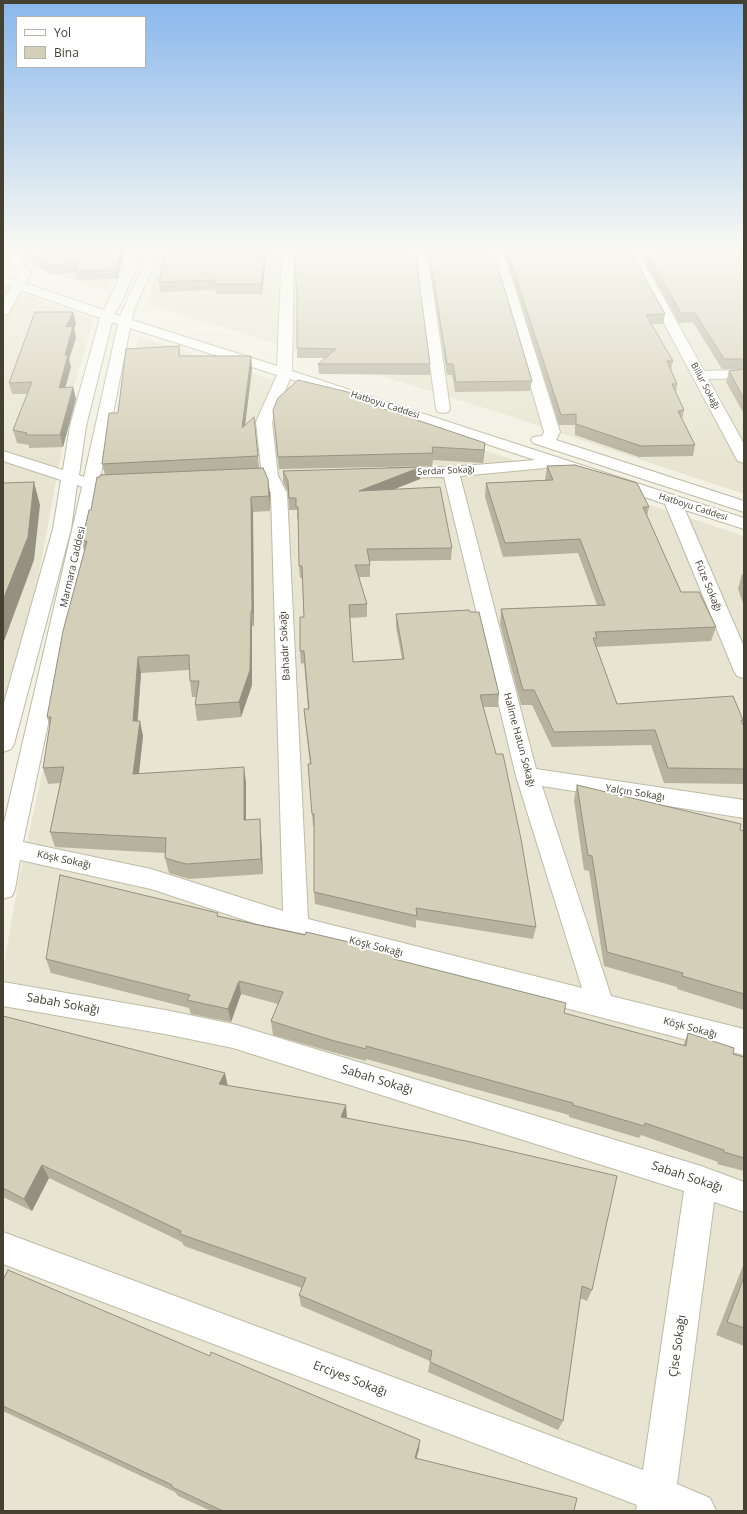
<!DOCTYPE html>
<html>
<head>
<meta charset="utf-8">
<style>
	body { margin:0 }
	#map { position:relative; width:747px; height:1514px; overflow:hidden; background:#f2f1e3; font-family:"Open Sans",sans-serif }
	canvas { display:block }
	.frame { position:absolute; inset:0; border:4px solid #444133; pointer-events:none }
	.legend { position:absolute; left:16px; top:16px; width:130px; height:52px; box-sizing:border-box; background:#fff; border:1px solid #b4b3ad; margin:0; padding:5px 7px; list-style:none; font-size:12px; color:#444133 }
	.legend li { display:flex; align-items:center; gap:8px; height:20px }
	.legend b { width:20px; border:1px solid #b4b3ad }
</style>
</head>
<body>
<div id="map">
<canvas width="747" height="1514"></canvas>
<div class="frame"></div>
<ul class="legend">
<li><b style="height:5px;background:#fff"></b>Yol</li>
<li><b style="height:11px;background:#d4cfb8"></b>Bina</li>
</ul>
</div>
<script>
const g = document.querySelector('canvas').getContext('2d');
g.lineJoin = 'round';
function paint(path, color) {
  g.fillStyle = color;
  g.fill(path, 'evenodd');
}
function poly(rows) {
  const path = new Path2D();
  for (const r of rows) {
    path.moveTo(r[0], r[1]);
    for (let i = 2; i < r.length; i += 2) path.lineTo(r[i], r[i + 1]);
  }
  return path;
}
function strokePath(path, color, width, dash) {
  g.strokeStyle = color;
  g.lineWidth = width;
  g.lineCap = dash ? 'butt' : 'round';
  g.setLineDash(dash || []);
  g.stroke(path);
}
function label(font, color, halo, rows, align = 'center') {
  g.font = font + ' "Open Sans",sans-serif';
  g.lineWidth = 4;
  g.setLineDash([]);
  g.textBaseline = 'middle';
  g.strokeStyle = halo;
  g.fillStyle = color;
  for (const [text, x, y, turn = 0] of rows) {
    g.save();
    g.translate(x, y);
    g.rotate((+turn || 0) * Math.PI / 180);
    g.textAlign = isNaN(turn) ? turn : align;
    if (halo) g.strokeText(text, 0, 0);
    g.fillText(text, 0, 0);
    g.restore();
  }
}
paint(poly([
	[3,250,122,250,108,291,3,258],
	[162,250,744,250,744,494,485,408,147,304],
	[3,287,94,319,73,389,37,584,3,706],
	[139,336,744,536,744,1511,3,1511,3,970,19,878]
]), '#e7e5d1');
const minor = poly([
	[16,250,28,250,21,261,31,273,25,283,104,310,132,250,144,250,121,303,114,314,120,316,150,250,162,250,134,309,132,320,277,366,282,250,294,250,292,371,744,518,744,529,685,510,744,647,744,678,737,676,734,671,665,504,556,467,460,476,536,769,744,800,744,818,542,786,611,996,744,1029,744,1055,296,937,151,889,20,860,15,889,12,896,3,899,3,827,82,487,77,485,71,529,14,744,11,749,3,752,3,706,53,529,61,480,3,461,3,451,63,470,70,426,100,318,21,290,8,314,3,315,3,300,11,287,3,284,3,276,15,280,19,273,9,261,16,250],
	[112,322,118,324,84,477,79,475,86,426,112,322],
	[130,328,277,375,256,422,262,476,271,493,283,911,151,869,23,842,98,489,112,488,114,484,112,480,100,479,130,328],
	[290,379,535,460,451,467,390,468,384,470,382,473,384,476,390,478,444,477,516,776,582,988,308,919,287,493,278,476,272,422,290,379],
	[415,250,427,250,450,409,448,412,443,413,438,412,436,409,415,250],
	[491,250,503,250,560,432,556,440,744,501,744,512,533,443,531,440,533,437,542,436,544,432,491,250],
	[625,250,637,250,704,371,744,370,744,378,708,379,744,444,744,463,738,461,736,458,625,250],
	[3,982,165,1010,233,1024,701,1166,744,1182,744,1212,714,1202,677,1484,710,1498,716,1511,636,1511,637,1505,3,1264,3,1232,643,1470,684,1191,233,1048,165,1034,3,1006,3,982]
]);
strokePath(minor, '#bebba6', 2);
paint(minor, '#fff');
paint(poly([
	[30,250,126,250,117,279,77,280,76,273,51,274,32,262],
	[165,250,267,250,262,294,216,294,215,290,160,292,159,282],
	[295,250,430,364,430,375,319,374,318,364,325,358,297,358,297,294,296,294,296,284],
	[427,250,493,250,532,381,530,391,455,392,452,375,447,375],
	[503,250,630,250,665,314,663,324,651,324,673,361,671,370,677,384,676,392,684,410,682,419,695,445,693,456,639,457,575,435,575,425,559,425],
	[638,250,744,250,744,369,722,369,693,322,679,323],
	[76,324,74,328,76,338,69,359,71,367,65,387,73,387,76,399,63,447,29,448,29,445,17,443,13,430,27,394,12,394,9,383],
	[179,346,180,356,251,356,252,369,245,425,254,417,259,468,270,493,270,511,253,512,254,626,252,626,252,685,241,717,197,721,195,705,196,697,192,697,190,681,189,670,141,673,138,721,143,736,139,774,246,782,246,820,261,834,263,874,189,879,169,873,165,858,165,853,55,847,50,832,60,783,48,784,43,768,50,727,47,717,84,551,82,541,100,477,105,475,102,464,118,413],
	[744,369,744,414,726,382,729,371],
	[356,399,485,443,484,456,483,463,433,460,432,466,279,469,273,410],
	[547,466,649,507,647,516,681,592,716,627,711,641,596,647,617,704,743,720,742,723,744,727,744,784,664,783,651,745,552,747,532,705,521,705,500,624,501,609,597,605,578,553,503,557,485,497,486,483,545,480],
	[421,467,420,479,394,489,452,548,451,560,370,561,370,577,359,577,367,604,367,617,350,618,353,662,402,659,396,627,396,614,499,694,498,707,483,707,536,927,533,939,416,920,416,928,315,904,314,892,314,826,313,826,308,764,310,764,305,722,304,709,308,709,304,663,301,664,300,651,304,617,302,578,300,578,299,566,298,519,297,519,297,510,289,510,288,492,283,482,283,471],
	[742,574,744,575,744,606,738,589],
	[577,785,744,831,744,1010,677,989,677,987,604,966,589,871,584,870,574,800],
	[219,916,396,953,396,960,564,1013,683,1046,688,1033,733,1054,744,1057,744,1171,717,1164,718,1162,641,1135,639,1138,569,1117,569,1115,366,1059,366,1061,332,1052,273,1035,271,1021,278,1004,241,994,231,1022,191,1014,189,1008,51,973,46,959],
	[3,1016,227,1086,347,1118,592,1290,587,1301,580,1298,563,1421,558,1430,428,1372,430,1361,301,1306,299,1295,302,1288,184,1246,182,1242,49,1178,32,1211,3,1197],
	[744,1263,744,1346,716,1335],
	[3,1280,419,1449,416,1458,574,1511,211,1511,178,1496,175,1492,3,1411]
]), '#b6b29e');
paint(poly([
	[122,250,126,250,117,279,115,270],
	[265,250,267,250,262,294,261,284],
	[73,312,76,324,74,328,76,338,69,359,71,367,62,400,59,388,65,355,66,327],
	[251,356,252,369,243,441,242,428],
	[73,387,76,399,63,447,60,435],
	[356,394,356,406,349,397],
	[485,443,484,456,483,463,484,450],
	[421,467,420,479,359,503,359,491],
	[268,479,270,493,270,511,269,496],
	[34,482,40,505,34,560,3,644,3,600],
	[251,497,253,512,254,626,252,610],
	[251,611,252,626,252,685,241,717,239,702],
	[138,657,141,673,136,737,133,721],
	[140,721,143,736,137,790,133,774],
	[244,767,246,782,246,835,244,820],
	[260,819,261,834,263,874,261,859],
	[239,981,241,994,231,1022,228,1009],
	[225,1073,228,1087,219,1084],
	[346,1105,347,1118,341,1117],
	[42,1165,49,1178,32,1211,24,1199],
	[420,1440,419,1449,414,1467,415,1458]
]), '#949181');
const building = poly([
	[30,250,122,250,115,270,75,271,78,263,49,265,30,253,30,250],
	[165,250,265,250,261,284,215,284,216,280,159,282,165,250],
	[295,250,415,250,430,364,318,364,336,349,297,348,297,284,296,284,295,250],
	[429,250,493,250,532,381,456,382,453,364,447,364,429,250],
	[507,250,630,250,665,314,646,315,673,361,667,361,677,384,672,384,684,410,678,411,695,445,641,446,576,424,576,414,561,415,507,250],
	[645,250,744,250,744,359,724,359,695,313,681,313,645,250],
	[35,312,73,312,66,327,73,326,65,355,68,355,59,388,73,387,60,435,26,435,27,433,13,430,32,382,9,383,35,312],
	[179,346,179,356,251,356,242,428,254,417,258,456,102,464,109,413,118,413,126,349,179,346],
	[744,369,744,399,729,371,744,369],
	[298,380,356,394,349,397,485,443,484,450,432,447,433,453,278,457,273,410,278,398,298,380],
	[575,465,637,483,649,507,643,507,681,592,699,592,716,627,595,632,597,638,593,638,617,704,733,696,743,720,741,720,744,727,744,769,668,768,655,730,554,732,534,690,523,690,501,609,605,605,580,539,505,543,486,483,553,480,547,466,575,465],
	[421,467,359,491,440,487,452,548,367,549,370,565,355,565,367,604,349,605,353,662,404,659,396,614,469,610,470,612,479,612,499,694,480,695,496,754,503,754,521,839,536,927,416,908,417,916,314,892,314,814,312,814,308,764,311,764,304,709,309,709,304,651,300,651,300,617,304,617,302,566,299,566,298,507,296,507,296,498,289,498,288,481,283,471,421,467],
	[263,468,268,479,269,496,251,497,252,610,251,611,250,670,239,702,195,705,199,681,190,681,189,655,138,657,133,721,140,721,133,774,244,767,244,820,260,819,261,859,186,864,165,858,166,838,50,832,64,767,43,768,51,717,47,717,63,631,87,541,82,541,89,510,91,510,97,477,100,477,100,475,263,468],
	[34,482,28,537,3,600,3,483,34,482],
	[577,785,741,824,740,830,744,831,744,994,682,976,683,973,607,952,592,856,588,855,577,785],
	[60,875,218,913,217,916,305,935,306,932,396,953,394,959,566,1003,564,1013,686,1046,688,1033,734,1048,733,1054,744,1057,744,1158,724,1152,724,1150,645,1123,644,1126,573,1105,573,1103,366,1046,366,1049,331,1040,271,1021,283,992,239,981,228,1009,187,1000,190,995,46,959,60,875],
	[3,1016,225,1073,219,1084,346,1105,341,1117,471,1142,617,1176,592,1290,582,1286,563,1421,430,1362,432,1351,299,1295,306,1278,180,1234,181,1231,42,1165,24,1199,3,1188,3,1016],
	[8,1270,210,1356,211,1352,420,1440,415,1458,577,1498,574,1511,223,1511,172,1487,172,1485,3,1406,3,1280,8,1270],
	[744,1277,744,1328,727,1322,744,1277]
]);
paint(building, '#d4cfb8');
strokePath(building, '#949181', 1);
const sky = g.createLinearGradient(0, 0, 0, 462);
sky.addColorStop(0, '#89b7ec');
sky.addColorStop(0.54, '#f9f9f2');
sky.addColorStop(1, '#f9f9f200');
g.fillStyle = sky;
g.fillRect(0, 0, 747, 462);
label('9px', '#444133', '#fff', [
	["Billur Sokağı",705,386,62],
	["Hatboyu Caddesi",385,405,18],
	["Serdar Sokağı",446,471,-3],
	["Hatboyu Caddesi",693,507,18]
]);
label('10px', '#444133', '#fff', [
	["Marmara Caddesi",73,567,-77],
	["Füze Sokağı",708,586,67],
	["Bahadır Sokağı",285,646,-93],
	["Halime Hatun Sokağı",519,740,75],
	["Yalçın Sokağı",635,793,9],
	["Köşk Sokağı",64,860,12],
	["Köşk Sokağı",376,947,14],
	["Köşk Sokağı",690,1028,15]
]);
label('12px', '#444133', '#fff', [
	["Sabah Sokağı",63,1004,10],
	["Sabah Sokağı",377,1080,17],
	["Sabah Sokağı",687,1177,18],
	["Çise Sokağı",678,1346,-82],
	["Erciyes Sokağı",350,1379,21]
]);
</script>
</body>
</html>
